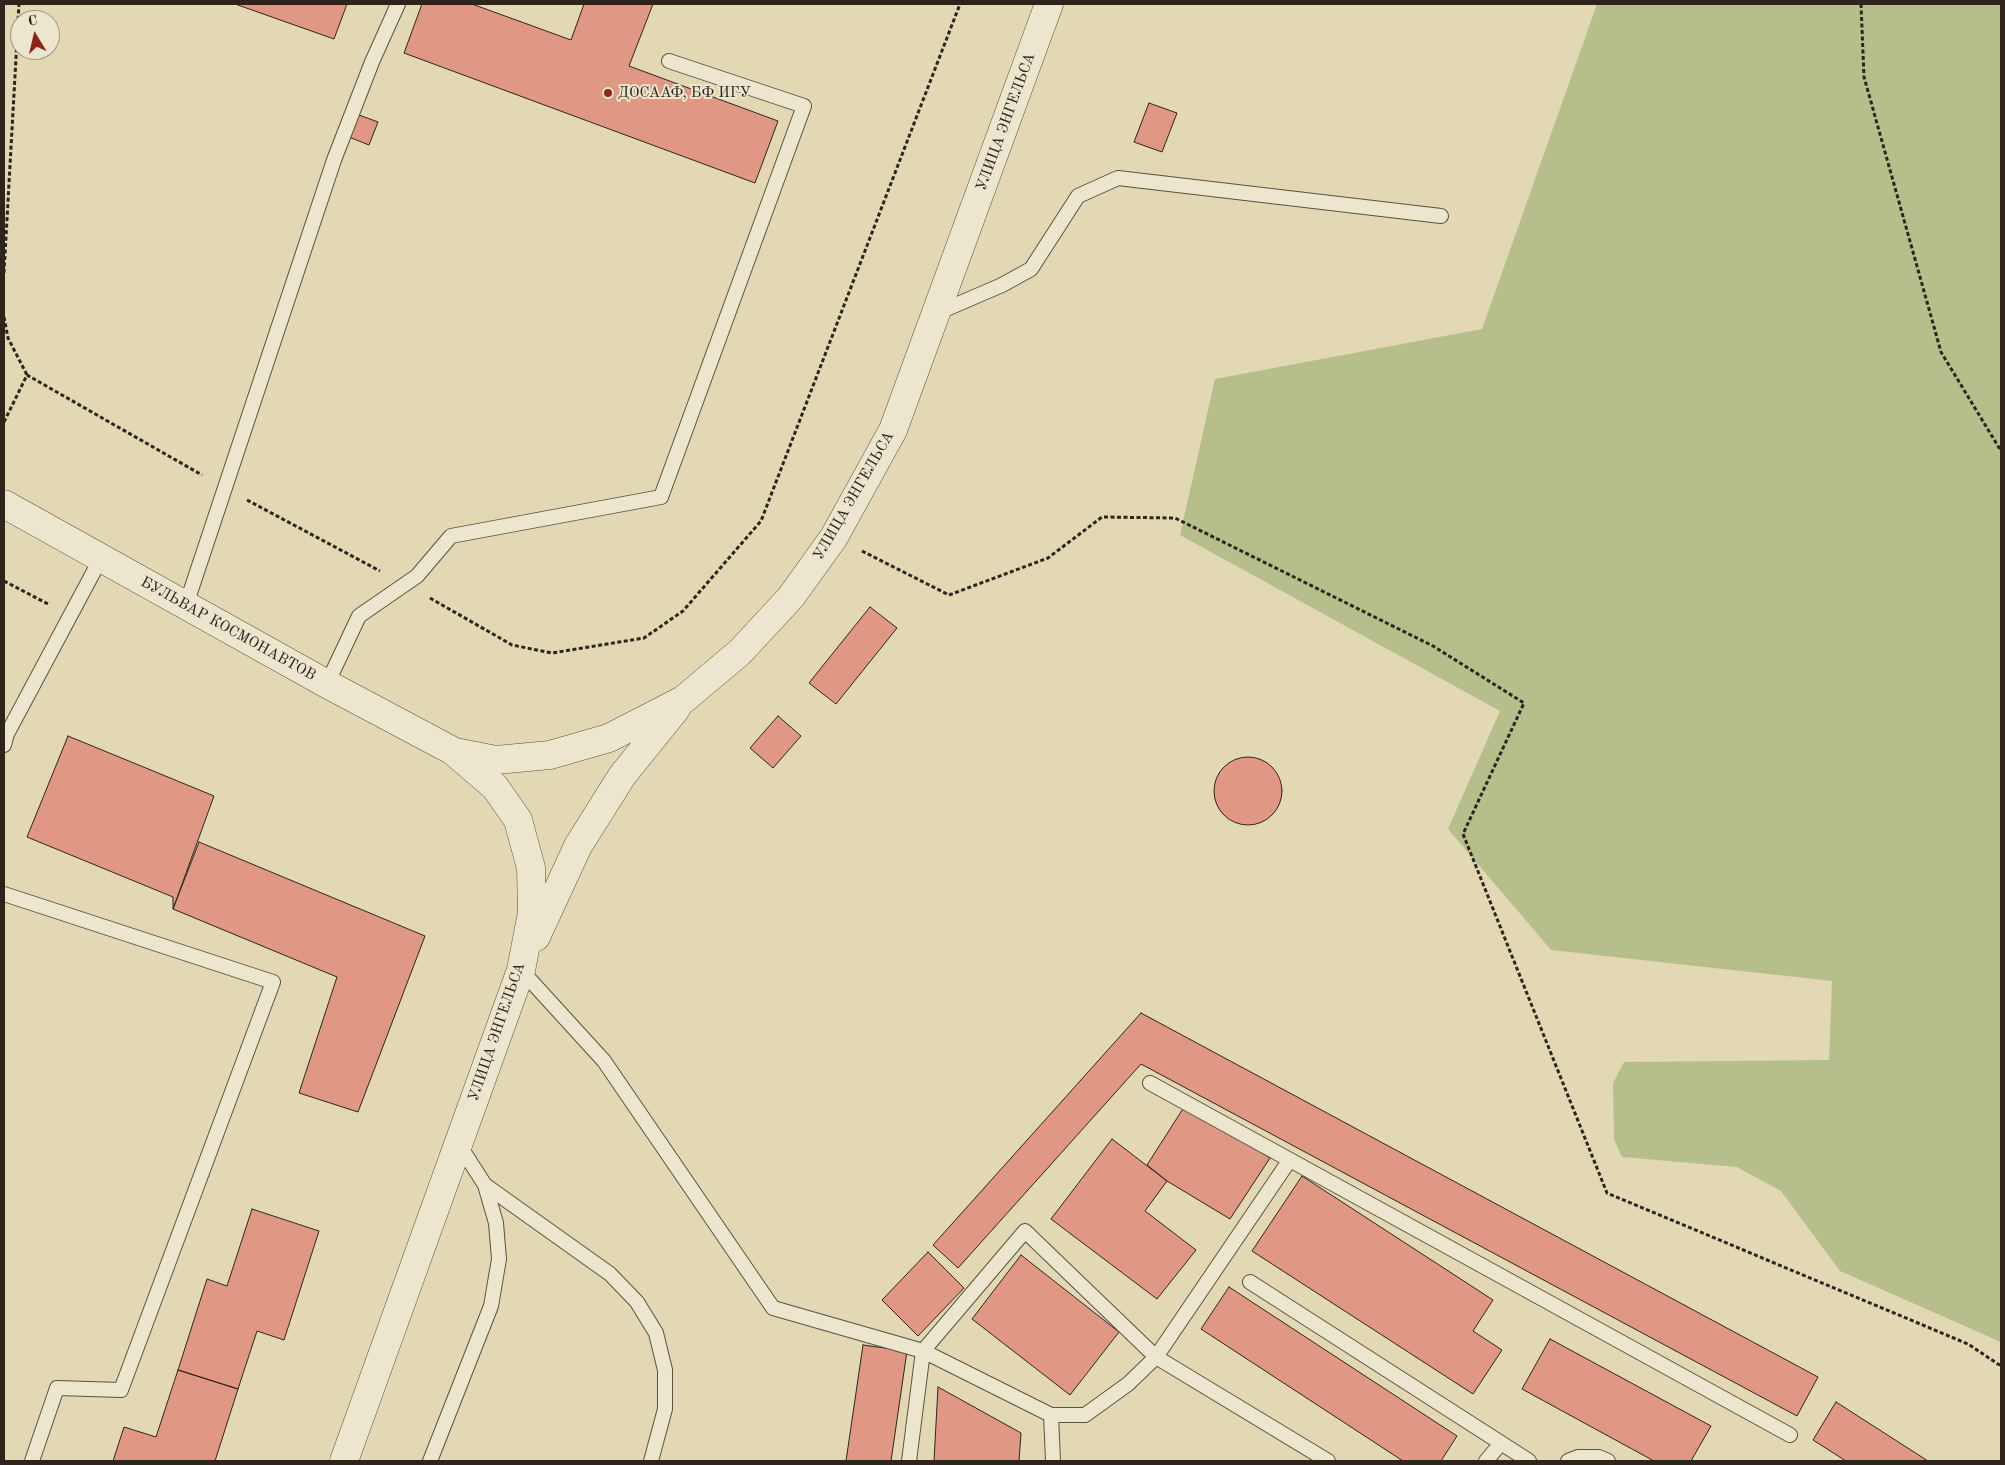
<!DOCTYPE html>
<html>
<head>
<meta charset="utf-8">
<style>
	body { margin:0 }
	#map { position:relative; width:2005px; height:1465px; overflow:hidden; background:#e2d8b4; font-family:"Old Standard TT",serif }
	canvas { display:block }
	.frame { position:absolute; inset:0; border:5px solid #2e241c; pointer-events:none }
	.north { position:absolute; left:10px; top:10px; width:50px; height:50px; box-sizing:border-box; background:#ece6ce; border:1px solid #a09887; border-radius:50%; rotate:351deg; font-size:14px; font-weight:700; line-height:20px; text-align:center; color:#2e241c }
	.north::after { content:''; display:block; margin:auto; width:18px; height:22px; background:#8f2418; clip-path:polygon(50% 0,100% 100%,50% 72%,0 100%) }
</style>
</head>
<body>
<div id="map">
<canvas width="2005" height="1465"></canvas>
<div class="frame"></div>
<div class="north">С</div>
</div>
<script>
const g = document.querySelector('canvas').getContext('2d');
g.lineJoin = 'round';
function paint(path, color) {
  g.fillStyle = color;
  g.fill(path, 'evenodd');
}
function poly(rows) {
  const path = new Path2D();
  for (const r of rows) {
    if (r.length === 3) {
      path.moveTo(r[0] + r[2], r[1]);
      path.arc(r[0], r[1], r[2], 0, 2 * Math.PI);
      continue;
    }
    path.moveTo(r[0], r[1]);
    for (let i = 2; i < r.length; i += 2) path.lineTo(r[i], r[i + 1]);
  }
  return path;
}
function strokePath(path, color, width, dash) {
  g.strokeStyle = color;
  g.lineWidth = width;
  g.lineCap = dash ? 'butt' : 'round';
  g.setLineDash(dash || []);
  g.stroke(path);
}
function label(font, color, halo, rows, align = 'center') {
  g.font = font + ' "Old Standard TT",serif';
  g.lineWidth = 4;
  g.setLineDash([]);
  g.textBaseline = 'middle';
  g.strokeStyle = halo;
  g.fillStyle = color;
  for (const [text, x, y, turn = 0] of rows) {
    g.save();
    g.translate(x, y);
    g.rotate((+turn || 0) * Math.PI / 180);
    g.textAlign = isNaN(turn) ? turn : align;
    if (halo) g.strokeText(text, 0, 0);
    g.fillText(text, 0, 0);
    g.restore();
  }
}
paint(poly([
	[1597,4,2001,4,2001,1342,1840,1271,1781,1191,1737,1167,1622,1157,1614,1140,1613,1083,1624,1062,1829,1060,1832,981,1551,950,1448,829,1500,711,1180,535,1215,379,1482,329]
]), '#b6be8b');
const building = poly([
	[235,4,347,4,334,39,235,4],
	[422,4,472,4,571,40,584,4,653,4,629,66,778,121,755,183,404,53,422,4],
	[1149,103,1177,113,1162,152,1134,142,1149,103],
	[359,115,378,122,369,145,349,137,359,115],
	[870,607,897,628,836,704,809,683,870,607],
	[778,716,801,736,773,768,750,748,778,716],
	[68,736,214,796,173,909,173,897,27,837,68,736],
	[1248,791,34],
	[199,842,425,936,358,1112,299,1093,337,977,173,909,199,842],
	[1141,1013,1818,1377,1797,1416,1141,1064,958,1268,933,1245,1141,1013],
	[1186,1104,1270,1158,1230,1219,1167,1181,1147,1165,1186,1104],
	[1112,1139,1167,1181,1145,1211,1196,1250,1157,1299,1051,1219,1112,1139],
	[1302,1176,1493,1300,1473,1331,1502,1350,1473,1394,1252,1251,1302,1176],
	[252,1209,319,1231,284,1340,257,1331,238,1389,178,1370,207,1279,227,1286,252,1209],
	[928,1252,964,1288,918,1336,882,1300,928,1252],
	[1021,1255,1119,1332,1070,1395,972,1319,1021,1255],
	[1229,1287,1457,1436,1441,1461,1403,1461,1201,1329,1229,1287],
	[1550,1339,1711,1426,1691,1461,1654,1461,1522,1389,1550,1339],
	[863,1345,907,1351,891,1461,846,1461,863,1345],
	[178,1370,238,1389,215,1461,113,1461,124,1427,156,1437,178,1370],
	[938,1387,1021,1433,1019,1461,934,1461,938,1387],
	[1836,1402,1928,1461,1846,1461,1813,1440,1836,1402]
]);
paint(building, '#e09884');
strokePath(building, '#2e241c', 1);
const service = poly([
	[937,313,1002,285,1031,269,1078,196,1118,178,1441,216],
	[186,605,334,160,372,62,398,4],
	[327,684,359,616,417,576,451,536,661,497,804,106,669,61],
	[4,745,7,734,101,558],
	[4,894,273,982,121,1390,57,1388,32,1461],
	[521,970,604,1061,773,1308,923,1351,1051,1415,1053,1461],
	[1150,1083,1790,1435],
	[485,1185,610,1274,637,1302,656,1333,665,1370,665,1409,651,1461],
	[1250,1282,1501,1443,1486,1461],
	[1051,1415,1085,1415,1128,1384,1156,1357,1289,1161],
	[1501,1443,1529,1461],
	[430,1461,491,1306,499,1259,496,1223,485,1185,458,1143],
	[909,1461,923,1351,1025,1231,1156,1357,1328,1461],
	[1568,1461,1578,1457,1599,1457,1608,1461]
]);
const tertiary = poly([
	[4,504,327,684,453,751,495,787,518,820,531,868,532,913,521,970,344,1461],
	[455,752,496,760,550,755,609,738,683,700,740,652,791,597,834,537,893,430,1049,4],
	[536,937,578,846,622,776,676,709]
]);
strokePath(service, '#5b5142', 16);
strokePath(tertiary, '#5b5142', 29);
strokePath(poly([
	[1861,4,1864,77,1941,352,2001,451],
	[4,273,19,4],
	[4,317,8,338,27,375],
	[4,422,27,375,202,475],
	[247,500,380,571],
	[862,551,949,595,1048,558,1102,517,1175,518,1433,646,1524,703,1463,834,1607,1193,1968,1344,2001,1366],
	[4,581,48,604],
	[430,598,512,645,552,653,644,638,683,611,761,521,960,4]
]), '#2e241c', 3, [4, 2.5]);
strokePath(service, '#ece6ce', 14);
strokePath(tertiary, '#ece6ce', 28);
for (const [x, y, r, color] of [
	[608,93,5,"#8f2418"]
]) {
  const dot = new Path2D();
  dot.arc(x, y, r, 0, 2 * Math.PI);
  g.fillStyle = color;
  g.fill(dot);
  strokePath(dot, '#ece6ce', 2);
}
label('15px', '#2e241c', '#ece6ce', [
	["ДОСААФ, БФ ИГУ",618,93]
], 'left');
label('15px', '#2e241c', '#ece6ce', [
	["УЛИЦА ЭНГЕЛЬСА",1006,122,-70],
	["УЛИЦА ЭНГЕЛЬСА",854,496,-60],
	["БУЛЬВАР КОСМОНАВТОВ",228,629,29],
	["УЛИЦА ЭНГЕЛЬСА",497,1032,-71]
]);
</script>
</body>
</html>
